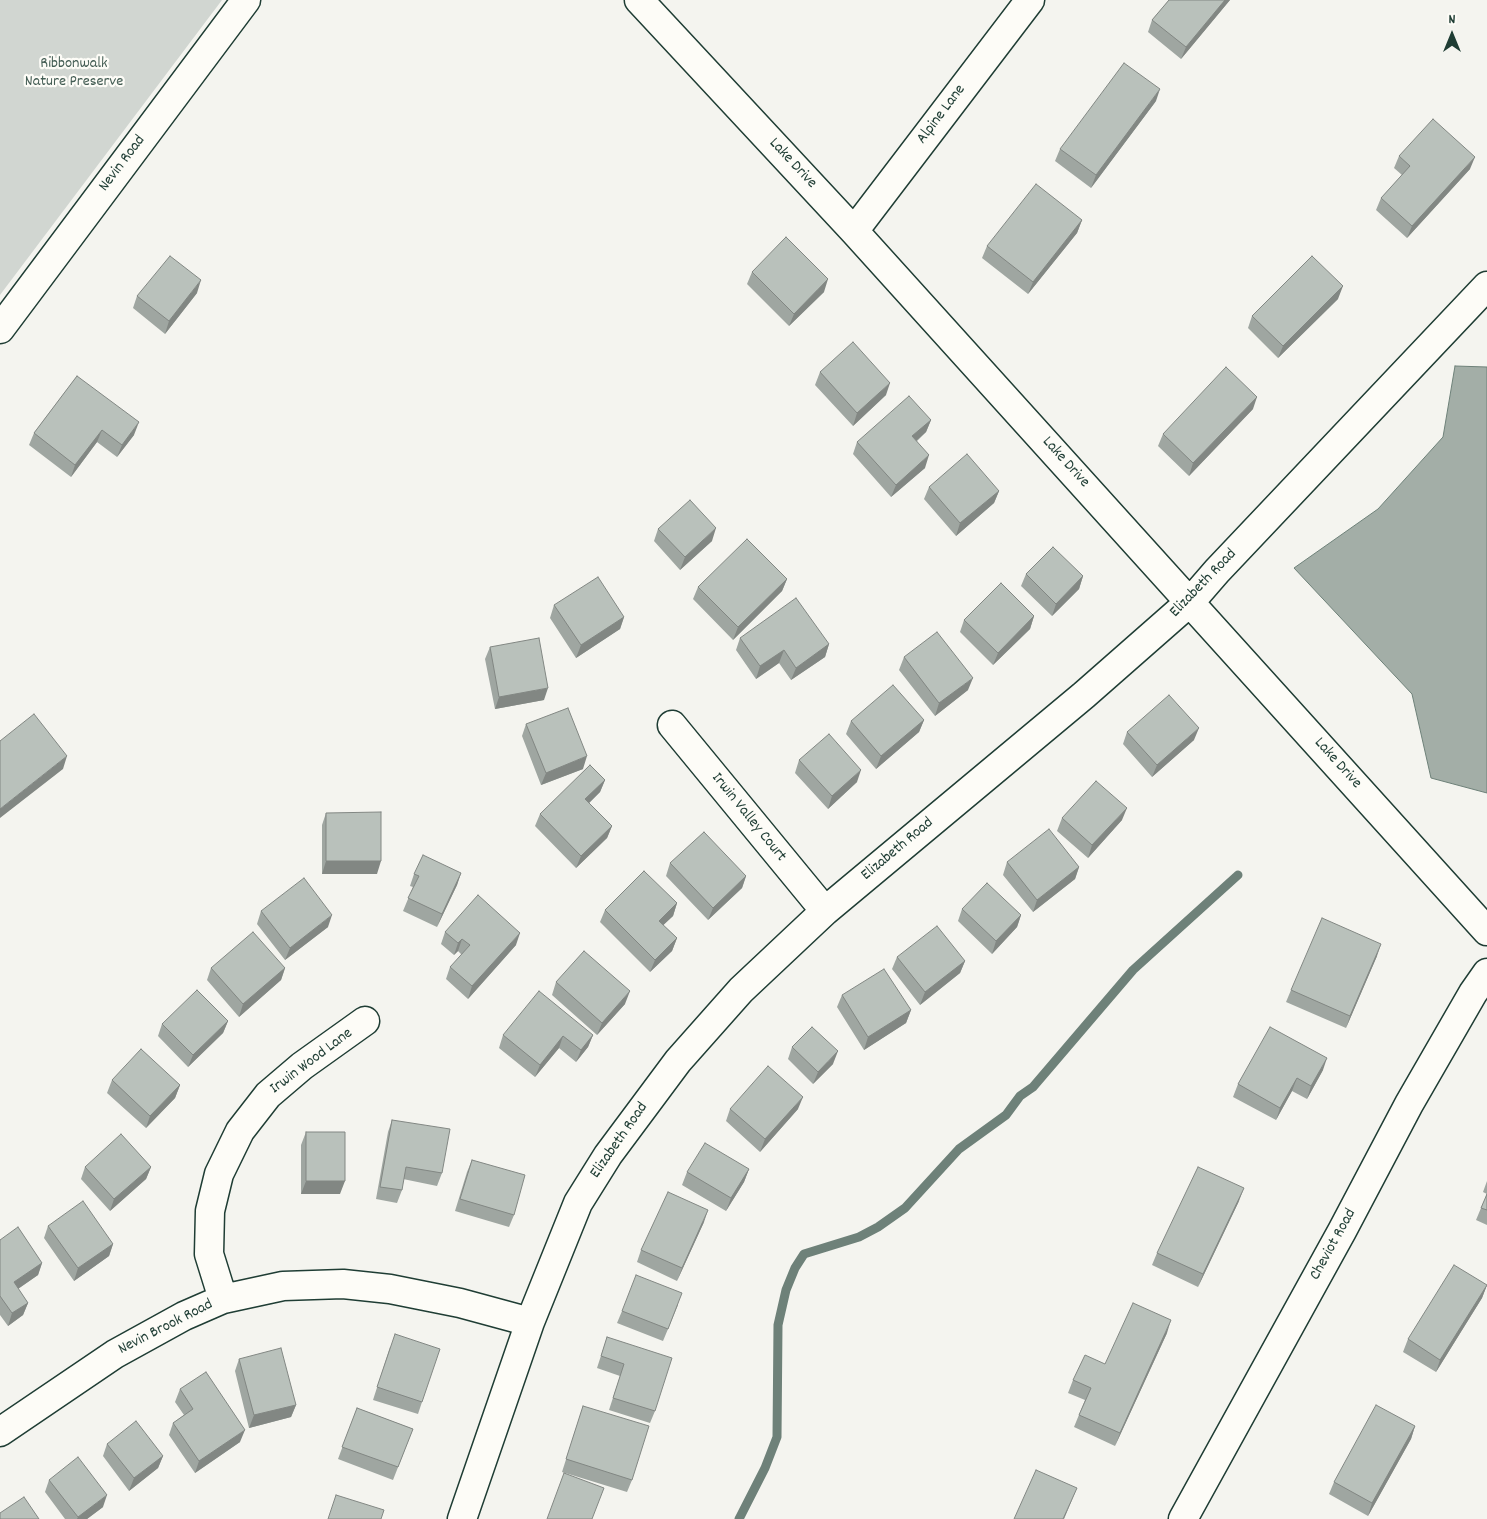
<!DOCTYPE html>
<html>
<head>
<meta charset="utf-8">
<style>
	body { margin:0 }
	#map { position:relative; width:1487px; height:1519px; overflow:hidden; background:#f4f4ef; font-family:Dekko,sans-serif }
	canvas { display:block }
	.north { position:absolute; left:1427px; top:10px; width:50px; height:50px; -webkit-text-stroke:4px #fdfcf7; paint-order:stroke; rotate:0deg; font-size:14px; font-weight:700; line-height:20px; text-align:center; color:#1f3d34 }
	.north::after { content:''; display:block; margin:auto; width:18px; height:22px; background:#1f3d34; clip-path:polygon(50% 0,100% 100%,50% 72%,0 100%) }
</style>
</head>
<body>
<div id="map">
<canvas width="1487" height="1519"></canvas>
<div class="north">N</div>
</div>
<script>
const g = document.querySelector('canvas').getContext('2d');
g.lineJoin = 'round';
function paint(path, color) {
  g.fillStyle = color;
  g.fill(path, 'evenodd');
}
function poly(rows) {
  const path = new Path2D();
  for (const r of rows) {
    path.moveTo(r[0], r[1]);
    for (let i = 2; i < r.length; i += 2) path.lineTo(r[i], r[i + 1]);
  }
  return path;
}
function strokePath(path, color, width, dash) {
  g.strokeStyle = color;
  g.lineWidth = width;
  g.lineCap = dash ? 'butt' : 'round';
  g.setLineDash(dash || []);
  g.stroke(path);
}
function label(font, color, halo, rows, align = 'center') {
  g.font = font + ' Dekko,sans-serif';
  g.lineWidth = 4.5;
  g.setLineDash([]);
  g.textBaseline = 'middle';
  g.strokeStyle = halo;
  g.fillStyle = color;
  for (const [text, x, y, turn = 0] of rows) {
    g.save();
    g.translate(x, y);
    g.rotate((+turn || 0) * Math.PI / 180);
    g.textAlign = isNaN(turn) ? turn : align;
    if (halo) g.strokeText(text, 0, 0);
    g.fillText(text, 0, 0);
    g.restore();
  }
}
paint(poly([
	[0,0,222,0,0,295]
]), '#d1d6d1');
const water = poly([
	[1455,366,1487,367,1487,793,1431,778,1412,694,1294,568,1378,509,1443,437,1455,366]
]);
paint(water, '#a3aea7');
strokePath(water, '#6e8179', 1);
strokePath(poly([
	[739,1519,765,1468,777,1437,778,1325,786,1290,795,1268,804,1254,859,1237,878,1227,905,1208,959,1149,1006,1115,1020,1096,1033,1087,1133,970,1238,875]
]), '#6e8179', 9);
const minor = poly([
	[639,0,854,231,1487,931],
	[854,231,1030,0],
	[672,725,825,911],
	[223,1299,209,1254,210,1211,219,1174,240,1131,268,1095,302,1066,365,1021],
	[0,1432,115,1354,184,1316,223,1299,283,1286,343,1284,390,1289,460,1303,530,1322],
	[462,1519,530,1322,578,1203,608,1155,678,1061,741,990,825,911,1084,695,1191,601,1217,571,1487,286],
	[1183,1519,1342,1231,1409,1104,1473,993,1487,973]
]);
const secondary = poly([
	[0,329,246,0]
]);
strokePath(minor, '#1f3d34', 31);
strokePath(secondary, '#1f3d34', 31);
strokePath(minor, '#fdfcf7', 28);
strokePath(secondary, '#fdfcf7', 28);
paint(poly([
	[1169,0,1230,0,1181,59,1148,32,1152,20],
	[1156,101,1091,188,1055,161,1060,149],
	[1399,156,1470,169,1407,238,1376,210,1381,198,1402,175,1394,168],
	[1082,220,1077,233,1028,294,982,258,987,246],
	[752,272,824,292,789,326,747,284],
	[197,293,165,334,133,308,137,296],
	[1338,299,1278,358,1248,328,1252,316],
	[820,372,886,395,853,426,815,385],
	[77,376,134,435,117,457,97,442,71,477,29,445,34,433],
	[1253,409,1189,476,1158,446,1163,434],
	[931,420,926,432,917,441,925,468,891,497,853,454,857,442],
	[929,487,999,491,994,503,956,536,924,499],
	[658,529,712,541,680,570,654,541],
	[1026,574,1083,576,1079,589,1052,616,1021,586],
	[787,579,782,591,733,640,693,599,698,587],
	[554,605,624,617,620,629,576,658,550,618],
	[1034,616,1030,629,993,665,960,632,964,620],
	[740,638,829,644,825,657,791,680,779,663,756,679,736,650],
	[490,647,544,700,495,709,485,659],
	[904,657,968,690,935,716,899,670],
	[924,720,919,732,876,769,846,734,851,721],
	[526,724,583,769,541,785,522,736],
	[1127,732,1194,740,1152,777,1123,744],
	[799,760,857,782,828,809,795,773],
	[605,780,600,792,589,803,612,826,607,838,576,868,535,826,540,814],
	[326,813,377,874,322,874,322,825],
	[1062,818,1122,820,1088,858,1057,831],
	[1007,862,1079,867,1075,879,1033,912,1003,875],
	[670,863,746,876,742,888,708,920,666,876],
	[461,873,457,885,437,927,403,911,413,887,410,886,414,874],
	[677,903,673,916,663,925,677,938,672,951,650,972,600,922,605,910],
	[962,909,1021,915,1017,927,992,954,958,921],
	[261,911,328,927,285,960,257,924],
	[445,932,516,945,468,999,446,979,450,967,462,955,458,951,454,955,441,944],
	[1377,956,1346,1028,1286,1002,1291,990],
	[897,957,965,961,960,973,920,1005,892,969],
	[211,968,285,968,281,980,239,1017,207,980],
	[556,982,625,1004,597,1035,552,995],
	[842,995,911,1010,906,1023,864,1050,837,1007],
	[228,1021,223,1033,188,1067,158,1036,162,1024],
	[503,1035,593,1035,588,1047,576,1062,559,1048,535,1077,499,1048],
	[792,1047,833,1064,813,1084,788,1059],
	[1323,1070,1307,1099,1292,1091,1276,1120,1233,1097,1238,1084],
	[112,1080,180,1085,175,1098,146,1128,107,1093],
	[730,1109,798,1109,760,1152,726,1121],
	[392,1120,442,1173,437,1186,403,1179,402,1190,397,1203,376,1199,388,1132],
	[306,1132,340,1194,301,1194,301,1145],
	[472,1160,514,1215,509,1227,455,1211,467,1172],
	[85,1167,151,1167,146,1179,110,1211,81,1179],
	[749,1169,744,1182,726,1211,682,1185,687,1172],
	[1487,1181,1487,1194,1483,1192],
	[1487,1194,1487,1225,1476,1220,1481,1208],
	[1239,1201,1198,1287,1152,1265,1157,1253],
	[704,1222,677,1281,637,1262,641,1250],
	[48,1226,113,1244,109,1256,74,1281,44,1238],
	[0,1240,42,1263,38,1275,18,1289,28,1303,23,1315,8,1326,0,1315],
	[1487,1285,1482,1298,1436,1372,1403,1352,1408,1339],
	[678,1305,663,1341,617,1323,622,1311],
	[1167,1333,1115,1446,1074,1427,1085,1400,1068,1393,1073,1380],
	[607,1337,655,1411,650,1423,609,1410,620,1376,597,1368],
	[390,1347,422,1402,418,1414,373,1400],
	[239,1359,296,1405,291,1417,249,1428,235,1371],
	[180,1389,240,1442,195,1473,169,1435,173,1423,184,1415,175,1402],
	[583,1406,632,1480,627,1492,562,1472],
	[357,1408,413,1429,393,1480,338,1459],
	[1415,1426,1411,1439,1368,1516,1329,1494,1334,1482],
	[107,1444,163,1456,158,1468,129,1491,103,1456],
	[49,1480,103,1507,87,1519,65,1519,45,1492]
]), '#9fa6a1');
paint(poly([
	[1225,0,1230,0,1181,59,1186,47],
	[1160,89,1156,101,1091,188,1096,175],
	[1475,157,1470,169,1407,238,1412,226],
	[1082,220,1077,233,1028,294,1033,282],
	[828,279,824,292,789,326,794,314],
	[201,280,197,293,165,334,169,321],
	[1343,286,1338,299,1278,358,1283,346],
	[890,383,886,395,853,426,857,413],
	[1257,397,1253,409,1189,476,1193,463],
	[931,420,926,432,908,448,912,436],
	[139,422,134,435,117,457,122,445],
	[102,430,97,442,71,477,75,465],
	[929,455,925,468,891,497,896,485],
	[999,491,994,503,956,536,960,523],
	[716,528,712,541,680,570,685,557],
	[1083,576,1079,589,1052,616,1056,604],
	[787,579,782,591,733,640,738,627],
	[1034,616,1030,629,993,665,998,653],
	[624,617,620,629,576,658,581,645],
	[829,644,825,657,791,680,796,668],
	[784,650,779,663,756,679,760,666],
	[973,678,968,690,935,716,939,703],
	[548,688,544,700,495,709,499,697],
	[924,720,919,732,876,769,881,756],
	[1199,728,1194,740,1152,777,1157,765],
	[67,756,63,769,0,818,0,809],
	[587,756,583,769,541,785,546,773],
	[861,770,857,782,828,809,832,796],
	[605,780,600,792,581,811,585,799],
	[1127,808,1122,820,1088,858,1092,845],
	[612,826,607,838,576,868,581,856],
	[326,861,381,861,377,874,322,874],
	[1079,867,1075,879,1033,912,1037,900],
	[461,873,457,885,437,927,442,914],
	[746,876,742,888,708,920,713,908],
	[677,903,673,916,655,933,659,921],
	[332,915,328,927,285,960,290,948],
	[1021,915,1017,927,992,954,996,941],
	[520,933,516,945,468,999,472,986],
	[677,938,672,951,650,972,655,960],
	[462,939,458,951,454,955,458,943],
	[1381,944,1377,956,1346,1028,1350,1016],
	[965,961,960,973,920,1005,925,992],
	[285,968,281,980,239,1017,243,1004],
	[630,991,625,1004,597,1035,602,1023],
	[911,1010,906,1023,864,1050,868,1037],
	[228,1021,223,1033,188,1067,193,1055],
	[593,1035,588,1047,576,1062,581,1050],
	[563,1036,559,1048,535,1077,540,1065],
	[838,1051,833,1064,813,1084,818,1072],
	[1327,1058,1323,1070,1307,1099,1311,1086],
	[1297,1078,1292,1091,1276,1120,1280,1108],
	[180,1085,175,1098,146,1128,150,1116],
	[803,1097,798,1109,760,1152,765,1139],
	[151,1167,146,1179,110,1211,114,1199],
	[749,1169,744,1182,726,1211,731,1198],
	[306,1181,345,1181,340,1194,301,1194],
	[1244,1188,1239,1201,1198,1287,1203,1274],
	[708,1210,704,1222,677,1281,682,1268],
	[113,1244,109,1256,74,1281,78,1268],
	[42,1263,38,1275,9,1295,14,1282],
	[1487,1285,1482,1298,1436,1372,1440,1360],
	[28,1303,23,1315,8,1326,12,1313],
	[1171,1320,1167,1333,1115,1446,1120,1433],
	[296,1405,291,1417,249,1428,254,1415],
	[1415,1426,1411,1439,1368,1516,1372,1503],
	[245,1430,240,1442,195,1473,199,1461],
	[163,1456,158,1468,129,1491,134,1478],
	[1077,1488,1064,1519,1063,1519],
	[107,1495,103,1507,87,1519,77,1519,78,1517]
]), '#828783');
const building = poly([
	[1169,0,1225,0,1186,47,1152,20,1169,0],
	[1124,63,1160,89,1096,175,1060,149,1124,63],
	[1433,119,1475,157,1412,226,1381,198,1410,166,1399,156,1433,119],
	[1036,184,1082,220,1033,282,987,246,1036,184],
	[786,237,828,279,794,314,752,272,786,237],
	[170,256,201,280,169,321,137,296,170,256],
	[1312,256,1343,286,1283,346,1252,316,1312,256],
	[853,342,890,383,857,413,820,372,853,342],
	[1226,367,1257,397,1193,463,1163,434,1226,367],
	[77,376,139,422,122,445,102,430,75,465,34,433,77,376],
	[909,396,931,420,912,436,929,455,896,485,857,442,909,396],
	[967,454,999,491,960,523,929,487,967,454],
	[690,500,716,528,685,557,658,529,690,500],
	[747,539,787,579,738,627,698,587,747,539],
	[1053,547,1083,576,1056,604,1026,574,1053,547],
	[598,577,624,617,581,645,554,605,598,577],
	[1001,583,1034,616,998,653,964,620,1001,583],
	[796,598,829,644,796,668,784,650,760,666,740,638,796,598],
	[937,632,973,678,939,703,904,657,937,632],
	[539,638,548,688,499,697,490,647,539,638],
	[893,685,924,720,881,756,851,721,893,685],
	[1169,695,1199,728,1157,765,1127,732,1169,695],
	[568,708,587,756,546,773,526,724,568,708],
	[34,714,67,756,0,809,0,741,34,714],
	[829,734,861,770,832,796,799,760,829,734],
	[590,765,605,780,585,799,612,826,581,856,540,814,590,765],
	[1096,781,1127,808,1092,845,1062,818,1096,781],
	[381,812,381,861,326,861,326,813,381,812],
	[1049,829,1079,867,1037,900,1007,862,1049,829],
	[704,832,746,876,713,908,670,863,704,832],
	[423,855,461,873,442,914,408,898,419,876,414,874,423,855],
	[644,871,677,903,659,921,677,938,655,960,605,910,644,871],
	[304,878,332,915,290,948,261,911,304,878],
	[987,883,1021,915,996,941,962,909,987,883],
	[478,895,520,933,472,986,450,967,470,945,462,939,458,943,445,932,478,895],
	[1322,918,1381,944,1350,1016,1291,990,1322,918],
	[937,926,965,961,925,992,897,957,937,926],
	[253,932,285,968,243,1004,211,968,253,932],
	[584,951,630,991,602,1023,556,982,584,951],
	[884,969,911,1010,868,1037,842,995,884,969],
	[197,990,228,1021,193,1055,162,1024,197,990],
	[539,991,593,1035,581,1050,563,1036,540,1065,503,1035,539,991],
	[812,1027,838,1051,818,1072,792,1047,812,1027],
	[1270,1027,1327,1058,1311,1086,1297,1078,1280,1108,1238,1084,1270,1027],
	[141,1049,180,1085,150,1116,112,1080,141,1049],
	[768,1066,803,1097,765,1139,730,1109,768,1066],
	[392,1120,450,1129,442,1173,406,1167,402,1190,380,1187,392,1120],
	[306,1132,345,1132,345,1181,306,1181,306,1132],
	[121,1134,151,1167,114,1199,85,1167,121,1134],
	[705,1143,749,1169,731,1198,687,1172,705,1143],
	[472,1160,525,1175,514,1215,460,1199,472,1160],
	[1198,1167,1244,1188,1203,1274,1157,1253,1198,1167],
	[668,1192,708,1210,682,1268,641,1250,668,1192],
	[1487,1194,1487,1210,1481,1208,1487,1194],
	[83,1201,113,1244,78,1268,48,1226,83,1201],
	[18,1227,42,1263,14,1282,28,1303,12,1313,0,1296,0,1240,18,1227],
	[1454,1265,1487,1285,1440,1360,1408,1339,1454,1265],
	[636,1275,682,1293,668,1329,622,1311,636,1275],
	[1133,1303,1171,1320,1120,1433,1079,1415,1091,1388,1073,1380,1085,1355,1105,1364,1133,1303],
	[395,1334,440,1349,422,1402,377,1387,395,1334],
	[607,1337,672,1358,655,1411,613,1398,624,1364,601,1356,607,1337],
	[281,1348,296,1405,254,1415,239,1359,281,1348],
	[206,1372,245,1430,199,1461,173,1423,193,1409,180,1389,206,1372],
	[1376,1405,1415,1426,1372,1503,1334,1482,1376,1405],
	[583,1406,649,1426,632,1480,566,1459,583,1406],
	[357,1408,413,1429,398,1467,342,1447,357,1408],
	[136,1421,163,1456,134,1478,107,1444,136,1421],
	[78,1457,107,1495,78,1517,49,1480,78,1457],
	[1036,1470,1077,1488,1063,1519,1014,1519,1036,1470],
	[564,1473,604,1488,592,1519,547,1519,564,1473],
	[336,1495,384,1510,381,1519,328,1519,336,1495],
	[24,1497,39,1519,0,1519,0,1513,24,1497]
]);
paint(building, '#b9c1bb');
strokePath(building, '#828783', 1);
label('16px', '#435c53', '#fdfcf7', [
	["Ribbonwalk",74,65],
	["Nature Preserve",74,83]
]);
label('16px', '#1f3d34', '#fdfcf7', [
	["Alpine Lane",942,115,-53],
	["Nevin Road",123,164,-53],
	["Lake Drive",792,164,47],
	["Lake Drive",1065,463,48],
	["Elizabeth Road",1204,584,-46],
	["Lake Drive",1337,764,48],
	["Irwin Valley Court",748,818,51],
	["Elizabeth Road",898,850,-40],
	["Irwin Wood Lane",312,1062,-37],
	["Elizabeth Road",620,1141,-55],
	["Cheviot Road",1334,1245,-61],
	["Nevin Brook Road",166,1328,-27]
]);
</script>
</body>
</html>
